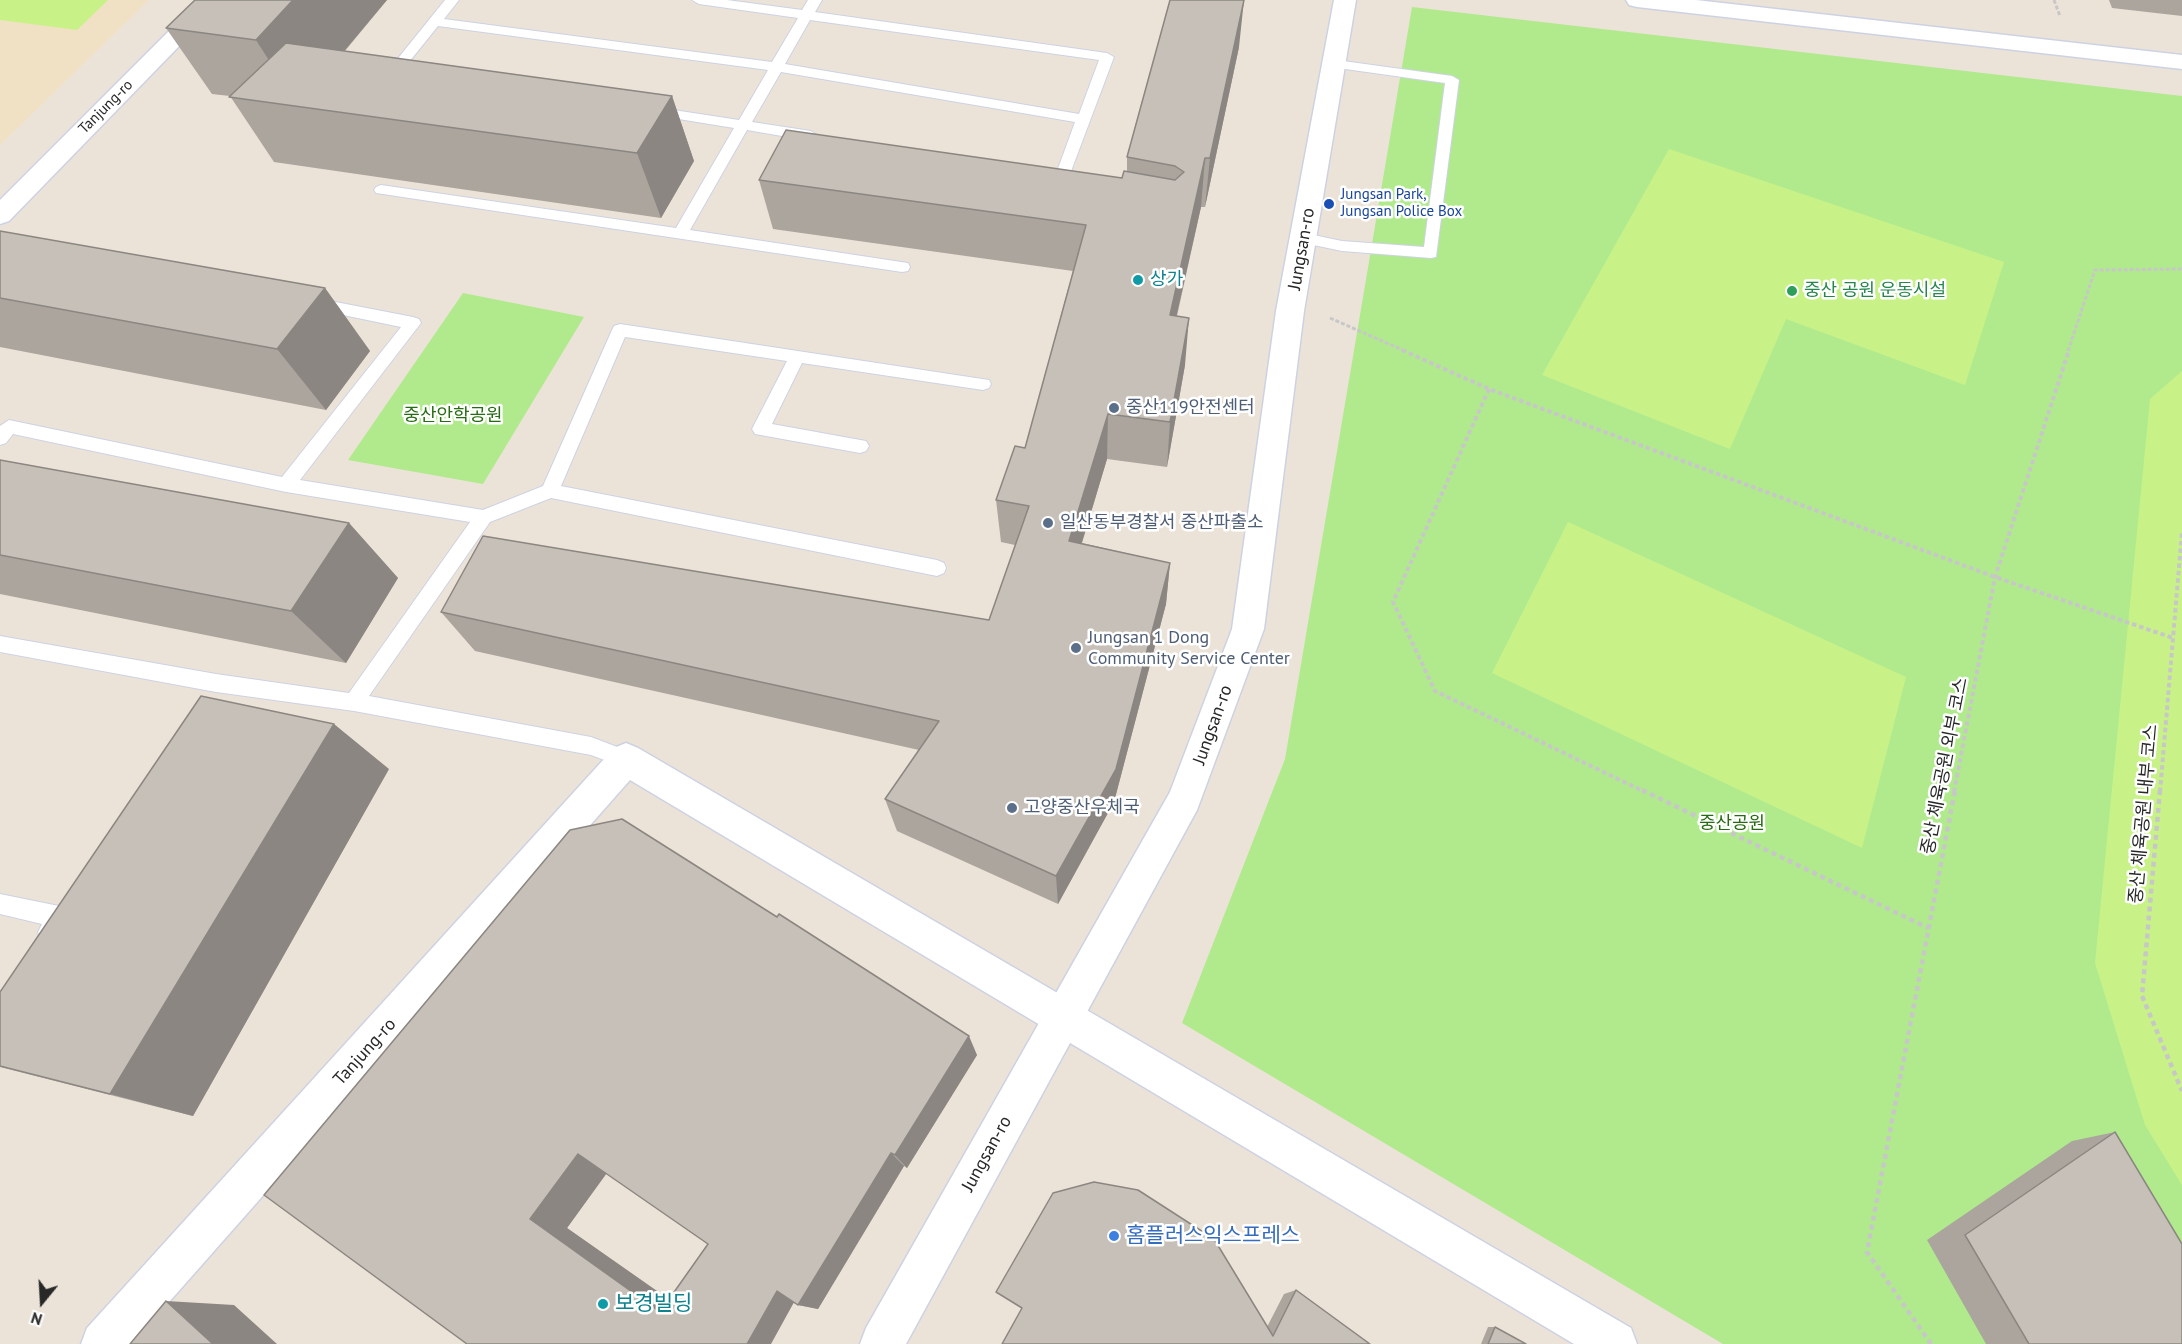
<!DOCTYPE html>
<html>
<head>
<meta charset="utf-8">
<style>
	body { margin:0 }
	#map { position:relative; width:2182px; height:1344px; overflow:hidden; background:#ece3d8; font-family:"PT Sans",sans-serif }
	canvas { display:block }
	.north { position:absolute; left:12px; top:1272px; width:60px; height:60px; -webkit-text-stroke:4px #fff; paint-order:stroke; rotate:198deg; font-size:16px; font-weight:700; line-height:24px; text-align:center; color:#282828 }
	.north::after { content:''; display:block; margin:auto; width:21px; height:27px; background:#282828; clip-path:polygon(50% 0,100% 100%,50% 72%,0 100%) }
</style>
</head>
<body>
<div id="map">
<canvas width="2182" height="1344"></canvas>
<div class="north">N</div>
</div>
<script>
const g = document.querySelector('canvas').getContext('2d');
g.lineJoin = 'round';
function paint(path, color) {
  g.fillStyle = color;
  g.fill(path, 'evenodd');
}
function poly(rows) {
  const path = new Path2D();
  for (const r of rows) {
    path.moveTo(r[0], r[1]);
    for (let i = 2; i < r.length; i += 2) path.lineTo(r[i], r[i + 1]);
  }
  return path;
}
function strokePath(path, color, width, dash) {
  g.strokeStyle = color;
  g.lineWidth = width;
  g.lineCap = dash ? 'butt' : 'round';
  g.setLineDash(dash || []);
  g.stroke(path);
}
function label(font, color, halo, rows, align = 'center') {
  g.font = font + ' "PT Sans","Noto Sans KR",sans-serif';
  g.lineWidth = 5;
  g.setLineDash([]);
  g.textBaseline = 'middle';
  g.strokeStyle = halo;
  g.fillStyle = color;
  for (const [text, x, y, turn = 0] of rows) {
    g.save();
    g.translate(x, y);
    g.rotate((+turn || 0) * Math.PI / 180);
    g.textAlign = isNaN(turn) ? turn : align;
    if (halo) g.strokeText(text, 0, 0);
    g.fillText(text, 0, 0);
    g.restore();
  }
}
paint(poly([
	[0,0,149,0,0,145]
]), '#f0e1c5');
paint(poly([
	[1412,7,2182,96,2182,1344,1723,1344,1182,1023,1285,759],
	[463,293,584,317,483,484,348,460]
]), '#b0ea8d');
paint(poly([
	[0,0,108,0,77,30,0,20],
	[1669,149,2004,262,1965,385,1786,319,1730,449,1542,375],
	[2182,371,2182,1185,2145,1125,2095,963,2150,399],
	[1568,522,1906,677,1862,848,1492,673]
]), '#c8f288');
const service = poly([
	[445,0,459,0,444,19,772,62,798,18,699,4,692,0,727,0,802,10,808,0,822,0,815,12,1107,53,1114,57,1070,174,1063,179,1056,174,1075,122,781,72,752,122,811,131,818,136,811,141,747,130,690,230,908,263,910,267,908,271,902,272,376,193,374,190,376,187,381,185,676,228,734,128,654,115,647,111,654,107,739,120,768,70,438,26,405,67,413,69,415,72,413,75,391,73,389,70,391,67,445,0],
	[810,20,1099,60,1079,114,785,64,810,20],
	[1336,60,1452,76,1459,80,1436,257,1431,258,1342,251,1299,242,1296,238,1304,233,1342,241,1424,247,1445,83,1331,67,1329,64,1336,60],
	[315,298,413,317,419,319,421,323,300,480,483,510,543,486,612,330,614,326,620,324,989,380,991,384,989,388,983,390,802,363,772,424,866,441,869,446,866,451,860,453,755,434,752,429,787,361,625,337,561,486,937,560,944,563,946,568,944,573,937,576,551,498,490,522,369,696,591,737,633,753,636,759,633,765,626,768,591,755,354,711,216,692,0,652,0,636,216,674,349,693,470,522,286,492,13,434,6,443,0,445,0,426,9,420,282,477,401,327,309,308,307,304,309,300,315,298],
	[0,894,59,906,67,910,70,917,57,940,49,943,41,940,38,932,42,924,0,914,0,894]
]);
const minor = poly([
	[626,743,638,748,1631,1328,1637,1344,1574,1344,630,780,132,1344,81,1344,87,1328,614,748,626,743]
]);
const tertiary = poly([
	[1626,0,1696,0,2182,55,2182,69,1637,7,1629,5,1626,0]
]);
const secondary = poly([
	[200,0,224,0,9,221,0,224,0,200,200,0],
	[1334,0,1356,0,1304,311,1264,629,1197,810,906,1344,860,1344,866,1328,1170,792,1232,629,1276,311,1334,0]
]);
strokePath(service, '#cdd2e3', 2);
strokePath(minor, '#cdd2e3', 3);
strokePath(tertiary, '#cdd2e3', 3);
strokePath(secondary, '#cdd2e3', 3);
strokePath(poly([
	[2054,0,2060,16],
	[1330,318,1405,351],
	[2068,351,2095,270,2182,269]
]), '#c7c7c7', 3, [4, 2]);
strokePath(poly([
	[1402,350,1489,389,1995,577,2173,638],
	[1489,389,1393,602,1435,691,1645,792],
	[1954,792,1995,577,2069,350],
	[2160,792,2182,532]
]), '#c7c7c7', 4, [4.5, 3]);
strokePath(poly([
	[1642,790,1928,928],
	[2160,790,2142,996,2182,1091],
	[1931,1344,1867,1252,1955,790]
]), '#c7c7c7', 4.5, [5, 4]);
paint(service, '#fff');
paint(minor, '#fff');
paint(tertiary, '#fff');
paint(secondary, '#fff');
paint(poly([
	[195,0,387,0,345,51,672,96,694,161,661,218,274,162,230,96,212,94,166,28],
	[2109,0,2182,0,2182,16,2112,8],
	[1239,47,1205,207,1201,207,1177,316,1185,365,1167,467,1107,459,1082,543,1170,563,1166,604,1114,802,1058,904,897,831,885,799,919,750,475,651,441,612,989,620,1015,545,1001,542,996,500,1025,448,1073,271,773,229,759,180,1122,178,1127,171,1127,157],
	[0,231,325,288,370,351,326,410,0,347],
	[0,460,349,523,398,578,346,663,0,594],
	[389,769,193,1116,0,1067,0,992],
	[777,917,977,1055,907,1168,904,1166,818,1309,798,1305,794,1303,467,1344],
	[607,1173,708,1244,669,1300,567,1228],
	[2115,1132,2182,1344,1986,1344,1927,1240,2072,1141],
	[1296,1290,1370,1344,1002,1344,1267,1327,1284,1294],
	[1488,1327,1495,1327,1526,1344,1481,1344]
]), '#aba59e');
paint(poly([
	[293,0,387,0,298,106,256,40],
	[1244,0,1239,47,1205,207,1210,158],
	[672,96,694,161,661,218,637,153],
	[1205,158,1201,207,1166,362,1170,315],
	[325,288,370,351,326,410,277,349],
	[1189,318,1185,365,1167,467,1170,422],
	[1108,414,1107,459,1070,582,1069,541],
	[349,523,398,578,346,663,291,611],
	[1170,563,1166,604,1114,802,1058,904,1056,876],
	[334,724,389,769,193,1116,110,1094],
	[969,1036,977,1055,907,1168,895,1155],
	[891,1153,904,1166,818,1309,798,1305],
	[578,1154,611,1167,567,1228,690,1314,660,1312,530,1219],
	[777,1291,798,1295,771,1344,747,1344],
	[166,1301,234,1305,277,1344,213,1344]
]), '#8b8681');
const building = poly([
	[195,0,293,0,256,40,166,28,195,0],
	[1170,0,1244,0,1210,158,1205,158,1170,315,1189,318,1170,422,1108,414,1069,541,1170,563,1116,769,1056,876,885,799,939,721,441,612,483,536,989,620,1029,506,996,500,1015,446,1025,448,1086,225,759,180,786,130,1122,178,1124,171,1175,180,1184,172,1175,166,1127,157,1170,0],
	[286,43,672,96,637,153,229,97,286,43],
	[0,231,325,288,277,349,0,298,0,231],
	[0,460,349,523,291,611,0,555,0,460],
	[201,696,334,724,110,1094,0,1066,0,992,201,696],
	[622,819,777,917,779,914,969,1036,895,1155,891,1153,798,1305,777,1291,747,1344,467,1344,264,1195,570,830,622,819],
	[578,1154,708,1244,660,1312,530,1219,578,1154],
	[2115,1132,2182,1244,2182,1344,2029,1344,1965,1235,2115,1132],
	[1094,1182,1138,1190,1214,1239,1273,1336,1296,1290,1370,1344,1002,1344,1022,1308,996,1292,1053,1193,1094,1182],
	[166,1301,213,1344,130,1344,166,1301],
	[1495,1327,1526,1344,1488,1344,1495,1327]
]);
paint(building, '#c7c0b8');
strokePath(building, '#8b8681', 1.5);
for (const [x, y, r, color] of [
	[1329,204,6,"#1a4fb4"],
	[1138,280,6,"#0f9aa8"],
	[1792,291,6,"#2e9e5b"],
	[1114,408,6,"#5c6f8a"],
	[1048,523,6,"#5c6f8a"],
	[1076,648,6,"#5c6f8a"],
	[1012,808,6,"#5c6f8a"],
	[1114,1236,6,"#3f7fe0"],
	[603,1304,6,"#0f9aa8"]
]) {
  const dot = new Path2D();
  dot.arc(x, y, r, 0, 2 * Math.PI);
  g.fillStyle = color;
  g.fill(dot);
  strokePath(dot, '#fff', 2);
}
label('15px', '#282828', '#fff', [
	["Tanjung-ro",106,107,-45]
]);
label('15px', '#164399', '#fff', [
	["Jungsan Park,",1341,195],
	["Jungsan Police Box",1341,212]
], 'left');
label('18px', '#282828', '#fff', [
	["Jungsan-ro",1302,249,-80],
	["Jungsan-ro",1213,725,-70],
	["중산 체육공원 외부 코스",1945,766,-79],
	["중산 체육공원 내부 코스",2144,814,-85],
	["Tanjung-ro",365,1052,-48],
	["Jungsan-ro",987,1154,-61]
]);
label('18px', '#0d838f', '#fff', [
	["상가",1150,280]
], 'left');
label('18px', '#27864d', '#fff', [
	["중산 공원 운동시설",1804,291]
], 'left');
label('18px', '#4e5e75', '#fff', [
	["중산119안전센터",1126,408],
	["일산동부경찰서 중산파출소",1060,523],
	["Jungsan 1 Dong",1088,638],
	["Community Service Center",1088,659],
	["고양중산우체국",1024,808]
], 'left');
label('18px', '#276b12', '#fff', [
	["중산안학공원",453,416],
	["중산공원",1732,824]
]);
label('21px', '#366cbe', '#fff', [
	["홈플러스익스프레스",1126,1236]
], 'left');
label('21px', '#0d838f', '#fff', [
	["보경빌딩",615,1304]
], 'left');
</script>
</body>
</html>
